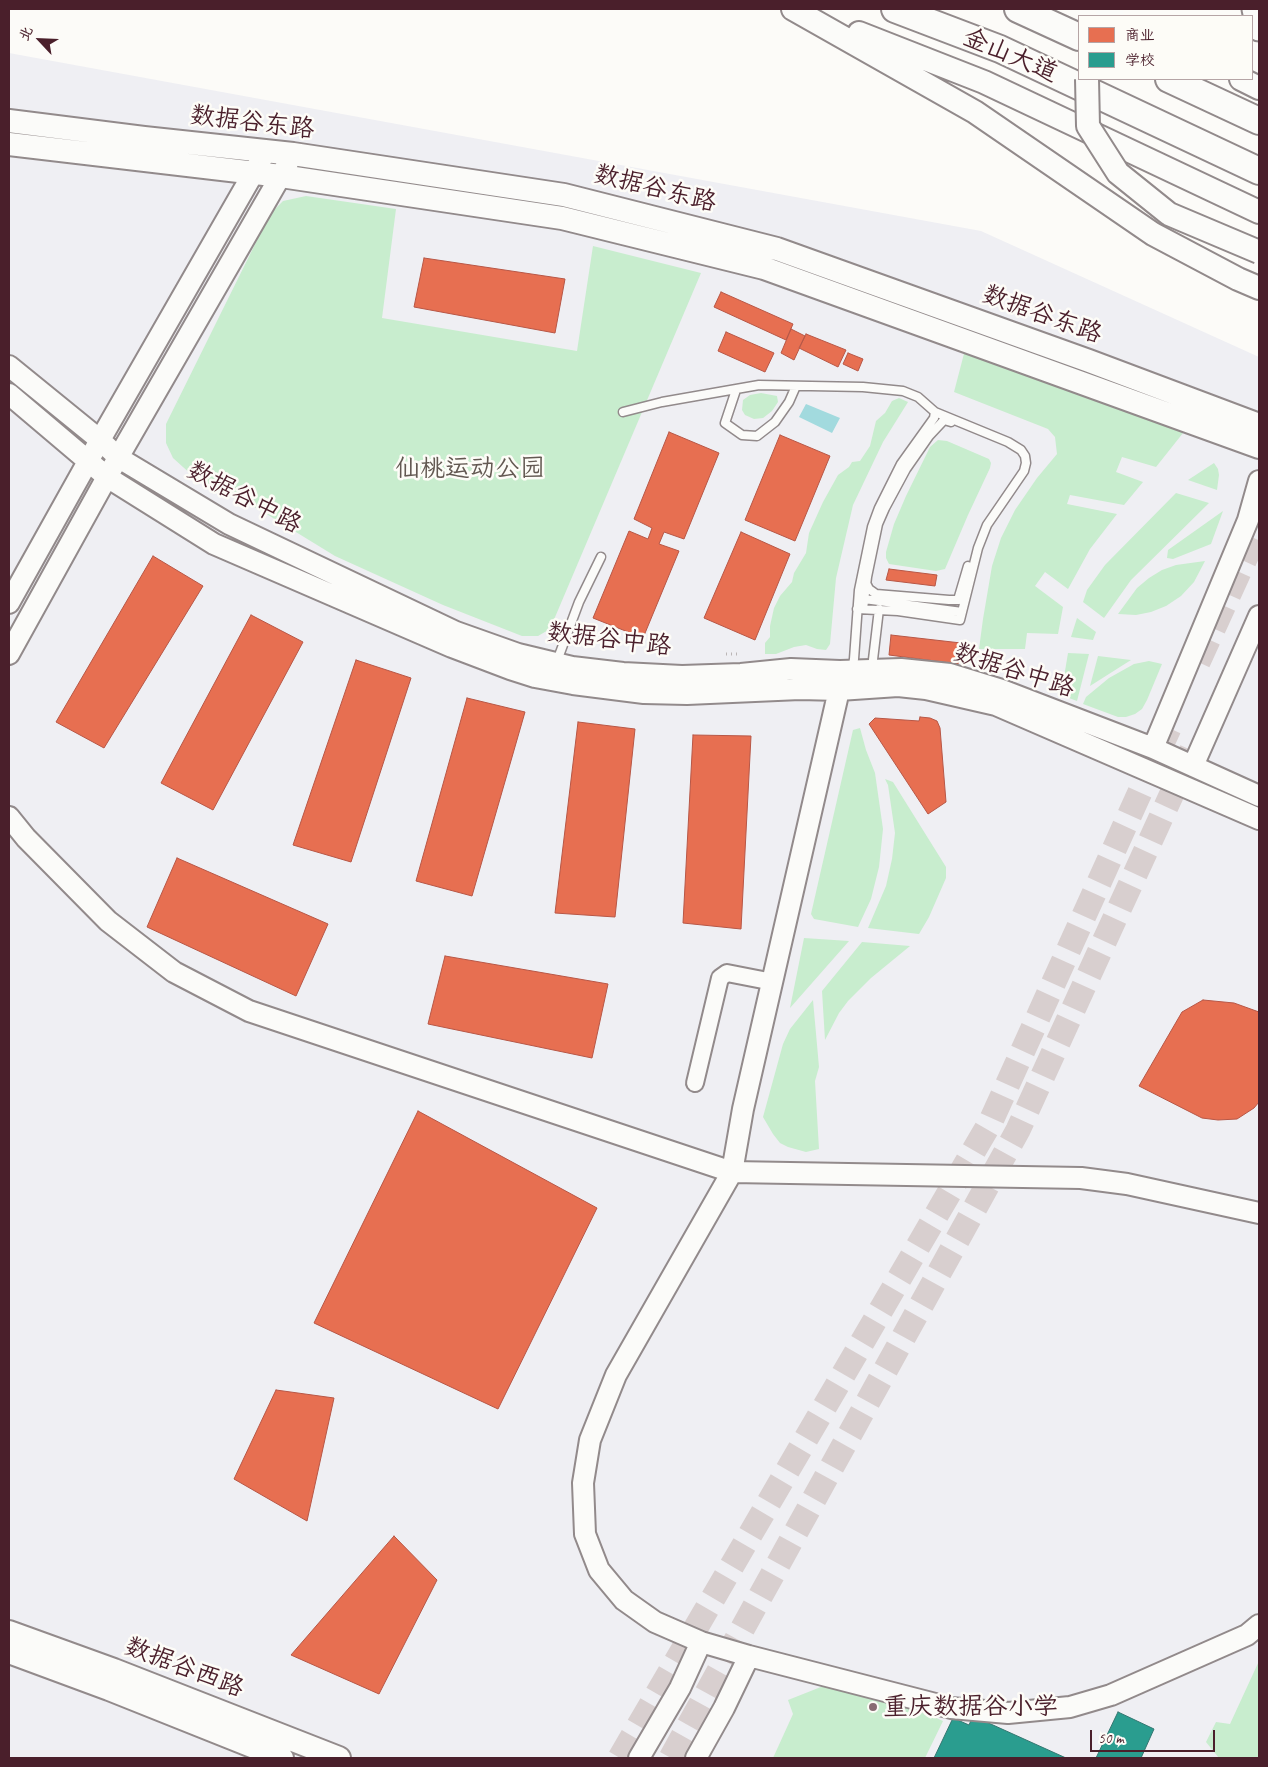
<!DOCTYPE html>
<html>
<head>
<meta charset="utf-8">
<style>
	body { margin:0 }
	#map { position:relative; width:1268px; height:1767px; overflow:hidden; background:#fcfbf8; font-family:Caveat,"LXGW WenKai TC",sans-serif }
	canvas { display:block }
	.frame { position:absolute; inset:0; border:10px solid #4a1f2b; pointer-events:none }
	.legend { position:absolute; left:1078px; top:15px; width:175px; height:65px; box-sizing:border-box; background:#fdfcf7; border:1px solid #b5a4a5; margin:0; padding:6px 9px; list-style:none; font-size:15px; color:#4a1f2b }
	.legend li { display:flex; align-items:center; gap:10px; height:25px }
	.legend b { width:25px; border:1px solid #b5a4a5 }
	.north { position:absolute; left:15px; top:15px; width:50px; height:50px; -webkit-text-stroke:4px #fdfcf7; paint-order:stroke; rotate:295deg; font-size:14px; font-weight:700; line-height:20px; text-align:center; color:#4a1f2b }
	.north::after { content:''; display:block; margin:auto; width:18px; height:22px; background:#4a1f2b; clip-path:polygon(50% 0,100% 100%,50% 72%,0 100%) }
	.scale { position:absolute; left:1090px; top:1730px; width:125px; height:22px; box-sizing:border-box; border:2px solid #4a1f2b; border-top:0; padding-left:6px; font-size:15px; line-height:18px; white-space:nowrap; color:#4a1f2b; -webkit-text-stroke:4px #fdfcf7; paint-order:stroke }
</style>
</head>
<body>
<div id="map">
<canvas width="1268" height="1767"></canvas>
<div class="frame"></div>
<ul class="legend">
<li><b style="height:14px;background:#e76f51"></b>商业</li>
<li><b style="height:14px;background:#2a9d8f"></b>学校</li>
</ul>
<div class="north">北</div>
<div class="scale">50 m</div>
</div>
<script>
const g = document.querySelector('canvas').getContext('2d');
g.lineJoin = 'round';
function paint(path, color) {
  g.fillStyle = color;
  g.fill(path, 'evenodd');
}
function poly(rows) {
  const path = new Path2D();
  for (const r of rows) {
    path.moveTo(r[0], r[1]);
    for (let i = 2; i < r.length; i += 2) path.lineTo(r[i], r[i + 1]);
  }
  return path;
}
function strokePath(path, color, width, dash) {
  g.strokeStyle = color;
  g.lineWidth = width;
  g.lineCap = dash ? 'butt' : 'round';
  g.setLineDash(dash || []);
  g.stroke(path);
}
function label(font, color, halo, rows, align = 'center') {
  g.font = font + ' Caveat,"LXGW WenKai TC",sans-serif';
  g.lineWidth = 5;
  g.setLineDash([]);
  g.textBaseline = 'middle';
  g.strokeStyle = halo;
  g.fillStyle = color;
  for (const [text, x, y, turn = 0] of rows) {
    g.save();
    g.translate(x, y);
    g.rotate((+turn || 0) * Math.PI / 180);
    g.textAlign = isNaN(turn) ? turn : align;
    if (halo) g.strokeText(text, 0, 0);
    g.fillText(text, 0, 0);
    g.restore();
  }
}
paint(poly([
	[9,53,981,231,1259,357,1259,1758,9,1758]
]), '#efeff3');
paint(poly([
	[306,196,396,209,382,318,577,351,593,246,701,273,550,629,538,636,522,636,443,605,335,556,260,510,193,476,173,458,166,443,166,424,270,214,283,201],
	[966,346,1187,428,1156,467,1122,457,1116,472,1143,482,1124,505,1070,495,1067,504,1117,514,1090,549,1068,589,1045,572,1035,586,1063,607,1058,634,1027,633,1025,649,979,649,983,619,992,566,1001,538,1015,510,1037,478,1057,454,1055,437,1048,429,954,392],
	[761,393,777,396,778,402,772,411,763,418,754,419,745,415,742,410,743,400,750,395],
	[899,398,908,402,883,442,853,505,836,578,830,644,826,650,817,649,806,645,794,647,776,654,765,654,765,643,770,637,770,626,774,608,780,596,792,582,794,573,806,553,809,533,823,502,838,475,849,467,852,462,860,461,870,446,876,421,885,413,892,401],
	[938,440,947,441,989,459,991,463,990,468,968,515,945,569,936,571,889,564,886,558,886,552,894,524,906,496,930,447],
	[1214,463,1218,469,1219,475,1217,490,1188,480],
	[1176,493,1209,503,1131,580,1104,618,1083,602,1087,590,1105,565],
	[1223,511,1211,544,1173,559,1167,558,1168,550],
	[1205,561,1194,582,1181,596,1166,606,1151,612,1136,615,1118,614,1137,588,1149,578,1162,570,1176,565],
	[1077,618,1096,632,1093,640,1071,637],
	[1068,653,1089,654,1077,701,1061,695],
	[1098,656,1131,660,1090,686],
	[1149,661,1162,664,1147,700,1142,709,1135,714,1126,717,1118,717,1083,704,1086,697,1109,678,1134,664],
	[860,728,866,750,875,773,883,829,879,867,871,899,858,927,814,919,811,914,853,730],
	[885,779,893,782,946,867,946,878,929,917,919,934,868,928,886,886,892,859,895,833,888,785],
	[804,938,849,941,790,1008],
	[862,942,910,946,871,978,848,1001,839,1013,825,1040,822,991],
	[813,1000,819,1067,815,1081,819,1149,806,1152,788,1147,780,1143,773,1134,763,1117,783,1044,790,1029],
	[1259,1661,1259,1758,1219,1758,1206,1742,1216,1722,1230,1724],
	[836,1681,866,1686,943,1721,925,1758,773,1758,793,1714,788,1700]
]), '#c8edce');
paint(poly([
	[806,404,840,418,832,433,799,417]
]), '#a2dade');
const shops = poly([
	[424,258,565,279,555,333,414,307,424,258],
	[721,292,793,324,786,340,714,307,721,292],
	[791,329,805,336,794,360,781,353,791,329],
	[726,332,774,353,765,372,718,351,726,332],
	[806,334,846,350,838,367,799,348,806,334],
	[848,353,863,359,858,371,843,364,848,353],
	[669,432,719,453,684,539,664,532,659,544,679,551,643,638,593,618,629,531,648,539,652,528,634,519,669,432],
	[780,435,830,456,795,541,745,520,780,435],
	[741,532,790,554,755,640,704,618,741,532],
	[153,556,203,586,104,748,56,722,153,556],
	[889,569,937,575,935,586,886,580,889,569],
	[251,615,303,642,213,810,161,783,251,615],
	[891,635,961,643,958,664,889,655,891,635],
	[356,660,411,678,351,862,293,845,356,660],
	[467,698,525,712,472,896,416,881,467,698],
	[920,717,930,718,937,721,940,728,946,802,928,814,869,724,875,718,919,721,920,717],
	[578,722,635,729,615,917,555,913,578,722],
	[693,735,751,736,741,929,683,923,693,735],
	[177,858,328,924,296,996,147,927,177,858],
	[445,956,608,984,592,1058,428,1024,445,956],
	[1203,1000,1234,1003,1259,1012,1259,1102,1254,1108,1237,1119,1218,1120,1202,1118,1139,1086,1182,1012,1203,1000],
	[418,1111,597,1208,498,1409,314,1323,418,1111],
	[276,1390,334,1398,307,1521,234,1479,276,1390],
	[394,1536,437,1580,379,1694,291,1655,394,1536]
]);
paint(shops, '#e76f51');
strokePath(shops, '#b85746', 1);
const schools = poly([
	[1118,1712,1154,1729,1141,1758,1096,1758,1118,1712],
	[973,1716,1066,1758,934,1758,953,1718,969,1725,973,1716]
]);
paint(schools, '#2a9d8f');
strokePath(schools, '#347771', 1);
strokePath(poly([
	[1198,662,1259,528],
	[620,1758,991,1121,1169,728],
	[671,1758,1018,1130,1196,741]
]), '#d8cfcf', 25, [25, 12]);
const service = poly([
	[736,390,725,423,742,435,757,436,775,422,789,402,796,386],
	[623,412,662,402,759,385,863,387,903,391,918,397,935,412,1008,442,1021,450,1025,456,1026,463,1024,471,987,525,978,548,960,620,898,611,857,609],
	[866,583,869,589,876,594,949,600,958,600,968,566],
	[864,599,962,612],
	[863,609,867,577,878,524,885,508,906,469,929,436,944,420,951,422],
	[557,661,579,602,601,557],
	[872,668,879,609],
	[852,670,854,659,859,590,872,527,879,508,901,464,934,418,935,412]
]);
const minor = poly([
	[695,1083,720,978,727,973,773,982]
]);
const tertiary = poly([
	[9,366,100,440,119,458,229,524,456,632,518,654,572,667,623,673,682,676,741,674,791,669,840,671,901,669,950,674,1002,690,1153,748,1259,796],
	[9,394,107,477,214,544,452,647,510,669,535,677,573,684,644,693,687,694,800,689,839,690,898,686,926,689,996,705,1259,819],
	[9,603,100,440,266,151],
	[9,654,107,477,288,163],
	[840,671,839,690,743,1109,732,1172,616,1375,590,1440,583,1483,585,1534,599,1570,624,1600,655,1622,701,1642,749,1656,951,1708,1008,1713,1070,1707,1111,1695,1247,1635,1259,1625],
	[1153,748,1248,520,1259,481],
	[1193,766,1259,616],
	[9,817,26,838,108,921,174,972,249,1011,732,1172,1081,1178,1127,1184,1259,1213],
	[639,1758,680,1688,701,1642],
	[696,1758,724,1708,749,1656]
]);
const secondary = poly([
	[793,9,975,112,1153,234,1238,279,1259,288],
	[859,33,984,82,1259,212],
	[1241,79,1259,88],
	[9,121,144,138,293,154,564,195,777,249,1089,361,1259,425],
	[9,144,281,176,562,218,764,268,1259,447],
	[9,1632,114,1670,339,1758],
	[9,1652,109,1689,282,1758]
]);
const primary = poly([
	[1255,9,1259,28]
]);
const trunk = poly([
	[895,9,1000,49,1259,171],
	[1018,9,1079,37],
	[1169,79,1259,121]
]);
strokePath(service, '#928a8b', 11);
strokePath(minor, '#928a8b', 20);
strokePath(tertiary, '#928a8b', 24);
strokePath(secondary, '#928a8b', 26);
strokePath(primary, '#928a8b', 29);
strokePath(trunk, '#928a8b', 30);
strokePath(poly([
	[726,654,738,654]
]), '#bbb6b6', 3, [1, 4]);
strokePath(service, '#fbfbf9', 8);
strokePath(minor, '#fbfbf9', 16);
strokePath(tertiary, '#fbfbf9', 20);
strokePath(secondary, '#fbfbf9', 22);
strokePath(primary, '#fbfbf9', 25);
strokePath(trunk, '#fbfbf9', 26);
const secondaryBridge = poly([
	[1107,16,1113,9],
	[1087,79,1088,126,1118,173,1169,214,1259,252]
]);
strokePath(secondaryBridge, '#928a8b', 26, []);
strokePath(secondaryBridge, '#fbfbf9', 22);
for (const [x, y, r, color] of [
	[873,1707,5,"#886c73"]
]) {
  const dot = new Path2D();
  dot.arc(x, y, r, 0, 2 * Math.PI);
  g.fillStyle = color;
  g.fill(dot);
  strokePath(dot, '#fdfcf7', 2);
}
label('25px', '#4a1f2b', '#fdfcf7', [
	["金山大道",1010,56,23],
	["数据谷东路",252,123,7],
	["数据谷东路",655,189,14],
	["数据谷东路",1042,315,20],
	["数据谷中路",244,498,28],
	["数据谷中路",609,640,7],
	["数据谷中路",1014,671,18],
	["数据谷西路",184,1668,21]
]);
label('25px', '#635952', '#fdfcf7', [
	["仙桃运动公园",470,469]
]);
label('25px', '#4a1f2b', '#fdfcf7', [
	["重庆数据谷小学",883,1707]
], 'left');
</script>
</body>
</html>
